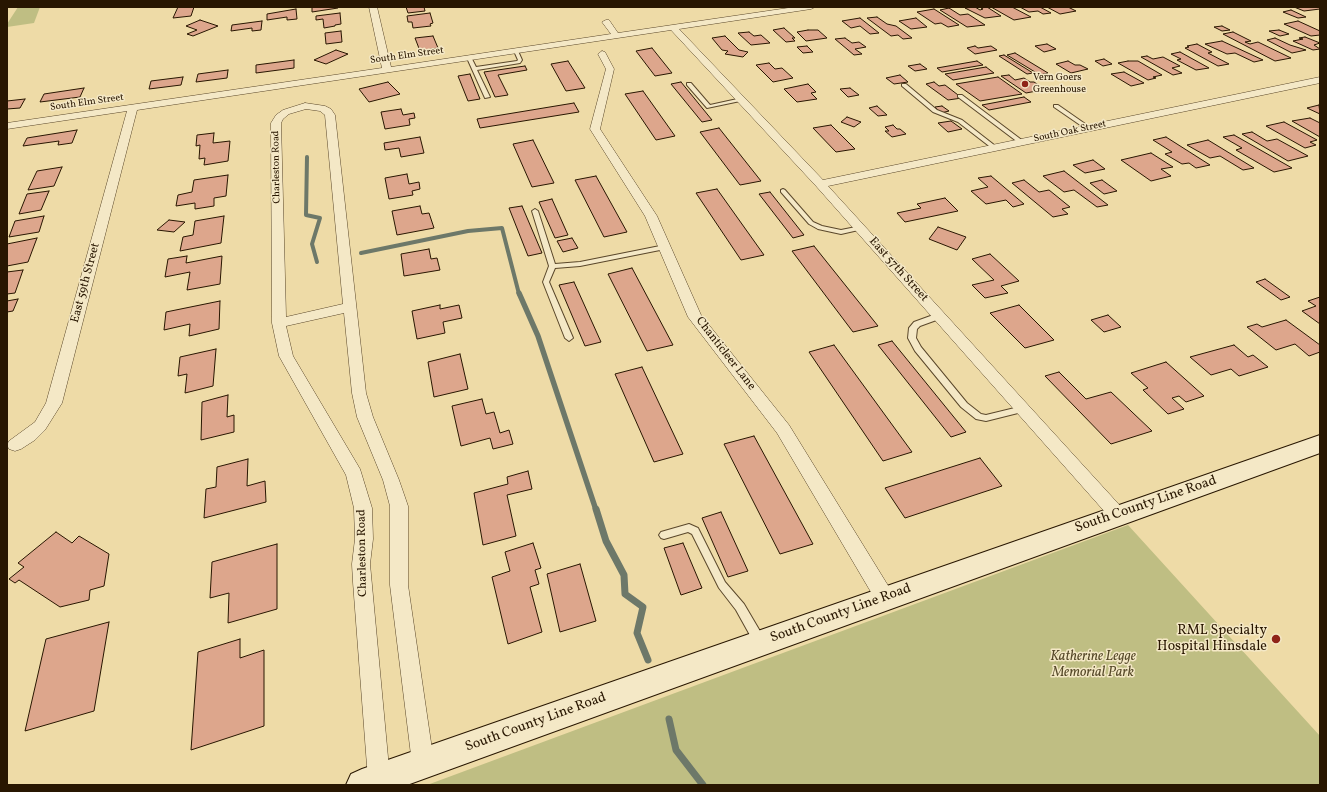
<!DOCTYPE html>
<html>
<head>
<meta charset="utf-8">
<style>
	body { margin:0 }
	#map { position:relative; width:1327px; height:792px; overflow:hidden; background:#eedba7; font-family:Vollkorn,serif }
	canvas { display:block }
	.frame { position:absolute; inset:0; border:8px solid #281601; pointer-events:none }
</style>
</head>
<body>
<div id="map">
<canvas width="1327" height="792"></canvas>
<div class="frame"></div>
</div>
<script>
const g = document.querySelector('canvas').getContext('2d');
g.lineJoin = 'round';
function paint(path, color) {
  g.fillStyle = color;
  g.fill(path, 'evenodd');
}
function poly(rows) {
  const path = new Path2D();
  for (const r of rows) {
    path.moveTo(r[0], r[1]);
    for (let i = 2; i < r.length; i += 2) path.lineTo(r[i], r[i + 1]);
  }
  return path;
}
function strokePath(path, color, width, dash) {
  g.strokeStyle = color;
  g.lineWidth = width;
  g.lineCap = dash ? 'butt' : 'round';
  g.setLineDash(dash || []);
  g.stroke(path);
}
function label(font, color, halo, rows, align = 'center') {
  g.font = font + ' Vollkorn,serif';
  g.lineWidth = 3;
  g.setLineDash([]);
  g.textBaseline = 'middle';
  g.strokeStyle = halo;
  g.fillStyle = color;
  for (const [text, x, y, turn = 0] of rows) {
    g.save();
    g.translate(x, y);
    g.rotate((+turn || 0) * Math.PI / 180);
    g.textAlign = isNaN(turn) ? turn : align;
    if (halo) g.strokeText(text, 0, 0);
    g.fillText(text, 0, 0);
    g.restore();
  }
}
paint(poly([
	[18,7,40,7,34,23,7,27,7,24],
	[1128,525,1320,736,1320,785,427,785]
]), '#bfbe83');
strokePath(poly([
	[307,157,306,215,320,218,312,244,317,262],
	[361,253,468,231,502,228,519,294]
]), '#6d7869', 4);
strokePath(poly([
	[519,293,538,336,596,510]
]), '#6d7869', 5.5);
strokePath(poly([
	[596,509,606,541,624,575,625,594,643,607,637,633,648,660],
	[669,719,676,750,703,785]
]), '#6d7869', 7);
const building = poly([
	[178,7,194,7,191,16,173,18,178,7],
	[312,7,338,7,338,8,312,12,312,7],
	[406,7,424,7,425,11,408,13,406,7],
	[975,7,980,10,983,9,981,8,987,7,1001,16,985,18,965,8,975,7],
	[991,7,1012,7,1031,17,1014,20,991,7],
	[1020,7,1040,7,1051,13,1043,14,1038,11,1029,12,1020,7],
	[1047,7,1068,7,1076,11,1060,14,1047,7],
	[1294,7,1320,7,1320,9,1304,11,1294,7],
	[949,8,960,15,968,14,985,25,967,27,940,10,949,8],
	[296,9,297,19,287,20,287,17,267,20,267,14,296,9],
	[934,9,959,25,948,27,941,23,935,24,917,12,934,9],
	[1291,10,1306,17,1298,18,1283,12,1291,10],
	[340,13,341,24,335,25,335,26,324,28,323,19,316,20,316,16,340,13],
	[430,13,433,23,430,24,431,26,413,28,412,22,408,22,407,16,430,13],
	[877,17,887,24,896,26,912,38,903,39,898,35,891,36,867,18,877,17],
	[860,18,879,33,870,34,860,26,851,28,842,21,860,18],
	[916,18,927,27,911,29,899,21,916,18],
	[200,20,218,26,193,36,187,34,197,30,186,26,200,20],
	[262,21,261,30,252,31,252,28,231,31,232,25,262,21],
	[1298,21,1320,31,1320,35,1311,36,1284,24,1298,21],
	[1222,26,1230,30,1222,31,1214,27,1222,26],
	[784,28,795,38,792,38,795,41,786,42,773,30,784,28],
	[808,30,818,30,827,38,806,41,797,32,808,30],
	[1279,30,1289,34,1280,36,1269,31,1279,30],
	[341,31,342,42,326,44,325,33,341,31],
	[749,32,754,36,761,35,770,43,751,45,738,33,749,32],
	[1233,32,1251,41,1245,42,1250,44,1258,42,1291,58,1275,61,1223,34,1233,32],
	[433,36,438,48,420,51,415,38,433,36],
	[725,36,739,50,748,52,743,57,725,54,728,51,722,50,712,38,725,36],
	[1305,37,1320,43,1314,45,1320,49,1313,50,1293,41,1303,39,1299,38,1305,37],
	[845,38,852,43,859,42,866,47,855,49,862,54,854,55,835,39,845,38],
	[1275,38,1290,45,1306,50,1292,53,1267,40,1275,38],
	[1222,41,1263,60,1254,62,1235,53,1227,54,1205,44,1222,41],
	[1047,44,1056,49,1044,52,1035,46,1047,44],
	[1197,44,1212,52,1208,53,1229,64,1218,66,1185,48,1189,47,1187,46,1197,44],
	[807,46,813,52,803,53,797,47,807,46],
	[975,46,978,48,991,46,997,50,975,54,967,48,975,46],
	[652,48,672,73,655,76,636,51,652,48],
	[336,50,348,54,326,64,314,60,336,50],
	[1180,52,1209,68,1196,70,1177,60,1181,59,1171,54,1180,52],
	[1015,53,1048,73,1040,75,1007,55,1015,53],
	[1004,55,1033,73,1027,74,999,56,1004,55],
	[1147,56,1153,59,1163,57,1180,66,1172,68,1182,73,1173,75,1141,57,1147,56],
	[1104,59,1112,64,1103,66,1095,61,1104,59],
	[294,60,294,68,256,73,256,65,294,60],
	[568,61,585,88,566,91,551,64,568,61],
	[977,61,983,65,942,72,937,68,977,61],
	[1068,61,1075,65,1080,65,1088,69,1071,73,1056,64,1068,61],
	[1128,61,1138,61,1162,75,1153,77,1156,78,1148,80,1118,63,1128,61],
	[769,63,775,69,782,68,793,78,773,82,756,65,769,63],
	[920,64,927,69,915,71,908,66,920,64],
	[525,66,527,70,498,75,508,95,495,97,484,72,525,66],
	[986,67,994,73,953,80,945,74,986,67],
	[228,70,227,78,196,82,198,74,228,70],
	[1124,72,1144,83,1131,86,1111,74,1124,72],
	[470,74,480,99,468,101,458,76,470,74],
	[900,75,908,82,894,84,886,78,900,75],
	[1009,75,1015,80,1024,78,1030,82,1034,82,1040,86,1036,86,1042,90,1026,93,1001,76,1009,75],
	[183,77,181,85,149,89,151,81,183,77],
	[998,77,1022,94,980,101,956,84,998,77],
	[388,82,400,94,369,102,359,89,388,82],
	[681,82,712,120,702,122,671,84,681,82],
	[934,82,939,86,945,85,962,98,948,100,926,84,934,82],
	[808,84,816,92,811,93,817,99,797,102,784,89,808,84],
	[84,88,80,97,40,102,44,94,84,88],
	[850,88,859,95,848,97,840,89,850,88],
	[643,91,675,136,656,140,625,94,643,91],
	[1024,97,1031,102,989,110,982,105,1024,97],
	[25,99,20,108,7,109,7,101,25,99],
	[574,103,579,112,480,128,477,119,574,103],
	[1319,105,1320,114,1307,108,1319,105],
	[877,106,887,115,878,116,869,108,877,106],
	[942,106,949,111,941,113,935,107,942,106],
	[401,109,403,115,414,113,415,118,409,119,410,125,385,129,381,112,401,109],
	[847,117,861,122,854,127,841,122,847,117],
	[1310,118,1320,123,1320,137,1292,121,1310,118],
	[951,121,962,129,948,132,938,123,951,121],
	[1284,122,1317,140,1310,142,1316,145,1305,148,1266,126,1284,122],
	[831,125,855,149,836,152,813,128,831,125],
	[893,125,897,129,900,129,906,134,892,137,885,131,889,131,885,127,893,125],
	[719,128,761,181,740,185,700,132,719,128],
	[77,130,72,143,58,145,59,141,23,146,27,138,77,130],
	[1252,132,1267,141,1277,139,1308,156,1288,161,1242,134,1252,132],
	[214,133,213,143,230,141,228,161,204,165,205,158,199,159,200,145,196,146,197,135,214,133],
	[1234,135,1292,168,1274,172,1236,150,1242,148,1223,137,1234,135],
	[420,137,424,153,401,157,399,148,385,150,384,143,420,137],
	[1166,137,1210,165,1196,168,1189,163,1182,164,1165,154,1172,152,1153,140,1166,137],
	[533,140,554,183,532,187,513,144,533,140],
	[1208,140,1254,168,1243,170,1220,156,1210,158,1187,145,1208,140],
	[1151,153,1173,167,1161,169,1171,176,1151,181,1121,160,1151,153],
	[1093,160,1105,169,1085,173,1073,165,1093,160],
	[62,167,54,186,28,190,37,171,62,167],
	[1064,171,1108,205,1097,207,1074,190,1064,192,1043,176,1064,171],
	[407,174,409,184,419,182,420,189,412,191,413,195,389,199,385,178,407,174],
	[228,175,226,196,214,198,214,206,195,209,195,203,176,206,178,195,192,192,194,180,228,175],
	[596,176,627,232,604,237,575,180,596,176],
	[991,176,1024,204,1013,207,1006,200,986,204,971,191,988,187,978,178,991,176],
	[1024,180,1039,192,1049,190,1070,207,1062,209,1068,214,1053,217,1012,183,1024,180],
	[1102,180,1117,191,1104,194,1090,183,1102,180],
	[717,189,764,255,741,260,696,193,717,189],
	[49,191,41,210,19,214,27,194,49,191],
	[770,192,804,235,793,238,759,194,770,192],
	[945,198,958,211,905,222,897,213,921,208,917,204,945,198],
	[552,199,568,235,555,238,539,202,552,199],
	[420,206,422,214,429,213,434,228,397,235,392,211,420,206],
	[522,206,542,253,528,256,509,208,522,206],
	[44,216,39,232,9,237,15,221,44,216],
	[224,216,221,243,180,251,183,237,193,235,195,221,224,216],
	[169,220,185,222,174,232,157,230,169,220],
	[938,227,966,237,957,250,929,239,938,227],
	[37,238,28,262,7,266,7,244,37,238],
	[572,238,578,248,563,252,557,241,572,238],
	[814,246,878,326,853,332,792,251,814,246],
	[429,249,431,259,437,258,440,270,404,276,401,254,429,249],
	[990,254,1019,281,1001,286,1008,293,985,298,972,285,994,280,972,259,990,254],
	[187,256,186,263,222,256,220,284,187,290,190,272,165,277,168,259,187,256],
	[632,268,673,345,647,351,608,274,632,268],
	[23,270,15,293,7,294,7,272,23,270],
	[1265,279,1290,297,1281,300,1256,282,1265,279],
	[574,282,601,342,585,346,559,285,574,282],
	[1320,297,1320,324,1302,311,1316,306,1308,301,1320,297],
	[18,299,13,311,7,312,7,301,18,299],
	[220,301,219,329,189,336,190,324,164,330,166,312,220,301],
	[440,305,440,309,459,305,462,318,443,322,445,333,417,339,412,311,440,305],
	[1019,305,1054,340,1025,348,990,313,1019,305],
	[1108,315,1121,327,1104,332,1091,320,1108,315],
	[1286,320,1320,345,1320,352,1309,356,1295,344,1276,350,1247,327,1257,324,1262,327,1286,320],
	[892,341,966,432,951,437,878,345,892,341],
	[834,345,912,452,883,461,809,352,834,345],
	[1234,345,1248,357,1253,355,1268,367,1239,376,1231,369,1211,375,1190,357,1234,345],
	[216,349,213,386,185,393,187,374,178,376,180,357,216,349],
	[460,354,468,389,434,397,428,362,460,354],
	[1166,362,1204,396,1186,402,1179,396,1172,398,1184,409,1168,414,1143,390,1148,388,1131,373,1166,362],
	[642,367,683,454,654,462,615,374,642,367],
	[1059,372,1086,399,1111,392,1152,431,1111,444,1045,376,1059,372],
	[228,395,227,417,234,415,234,432,201,440,202,402,228,395],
	[482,399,486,414,494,412,500,433,509,430,513,444,493,449,490,438,461,446,452,406,482,399],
	[754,436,813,544,780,554,724,444,754,436],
	[980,458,1002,486,905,518,885,488,980,458],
	[248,459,247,486,265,481,266,502,204,518,206,489,216,487,217,467,248,459],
	[528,471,532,489,507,495,516,536,483,545,474,493,508,484,507,477,528,471],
	[721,512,748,571,728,577,702,518,721,512],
	[56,532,72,543,79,536,109,554,104,586,90,590,89,600,60,607,19,580,15,583,9,579,24,567,18,563,56,532],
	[533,543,541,568,535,570,539,584,530,587,542,632,508,644,492,577,510,571,505,552,533,543],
	[683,543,702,588,681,595,664,548,683,543],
	[277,544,277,609,228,623,229,593,210,598,212,562,277,544],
	[580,564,596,621,560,632,547,574,580,564],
	[109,622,94,711,25,731,46,639,109,622],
	[240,639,240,658,264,650,264,726,191,750,198,652,240,639]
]);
paint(building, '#dda68c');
strokePath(building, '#281601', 1);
const lane = poly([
	[516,50,518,51,522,60,520,63,477,70,490,97,485,98,467,58,471,57,476,67,517,61,518,60,514,51,516,50],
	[687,83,691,83,710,105,742,98,745,100,707,108,687,85,687,83],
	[902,84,906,84,937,110,962,120,998,148,993,149,958,122,933,112,902,86,902,84],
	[958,95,962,95,1023,141,1023,143,1019,143,958,97,958,95],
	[1054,105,1058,105,1091,128,1086,129,1054,107,1054,105],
	[783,189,785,190,813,222,822,226,841,230,861,226,864,228,863,229,841,234,818,229,809,224,781,192,781,190,783,189],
	[535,209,538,211,555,264,580,262,665,245,668,247,665,249,580,266,555,268,549,282,573,338,569,341,565,338,543,282,549,266,532,211,535,209],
	[936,314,942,314,943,316,942,318,920,326,917,329,916,338,921,347,967,403,981,414,986,415,1023,406,1026,407,1027,409,1026,411,986,421,976,419,961,407,915,351,908,338,909,328,914,322,936,314],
	[689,524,698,528,725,582,744,604,764,638,765,642,764,646,760,647,756,646,736,610,719,588,692,534,688,532,664,539,661,538,659,535,661,532,689,524]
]);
const street = poly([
	[369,7,377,7,391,67,611,34,602,22,606,20,609,20,618,33,795,7,815,7,811,9,679,29,823,180,1320,77,1320,83,828,186,1124,510,1127,515,1124,520,1118,522,1112,520,816,186,671,30,137,110,62,403,45,430,35,440,21,449,15,451,9,449,7,445,9,441,35,422,46,403,127,111,7,129,7,123,382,68,369,7],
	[602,51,605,52,614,69,600,129,657,216,701,315,789,425,892,592,894,598,892,604,885,607,878,604,777,433,688,317,645,216,590,129,606,69,598,54,602,51],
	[305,103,325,106,331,109,335,115,366,393,373,417,399,480,408,506,408,585,434,763,431,771,423,774,415,771,412,763,390,585,390,506,383,480,357,417,352,393,344,313,286,326,293,356,360,469,372,508,373,539,370,564,390,779,388,785,370,785,368,779,353,582,352,564,355,539,354,508,346,475,279,356,272,323,271,123,276,115,283,110,305,103],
	[306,109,320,111,325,115,343,304,286,317,281,123,283,119,289,114,306,109]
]);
const secondary = poly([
	[1320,435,1320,453,407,785,346,785,351,774,362,769,1320,435]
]);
strokePath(lane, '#5a472a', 2);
strokePath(street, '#5a472a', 1);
strokePath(secondary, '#281601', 2);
paint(lane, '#f4e8c6');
paint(street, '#f4e8c6');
paint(secondary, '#f4e8c6');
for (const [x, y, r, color] of [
	[1025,84,4,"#8f2418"],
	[1276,639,5,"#8f2418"]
]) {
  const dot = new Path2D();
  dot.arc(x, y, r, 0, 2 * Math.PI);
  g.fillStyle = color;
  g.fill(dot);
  strokePath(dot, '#f4e8c6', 1.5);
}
label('10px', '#281601', '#f4e8c6', [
	["South Elm Street",407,56,-8],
	["South Elm Street",87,103,-8],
	["South Oak Street",1070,132,-12],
	["Charleston Road",277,167,-91]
]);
label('10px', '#281601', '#f4e8c6', [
	["Vern Goers",1033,78],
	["Greenhouse",1033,90]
], 'left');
label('12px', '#281601', '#f4e8c6', [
	["East 57th Street",898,270,48],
	["East 59th Street",86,283,-75],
	["Chanticleer Lane",725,354,52],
	["Charleston Road",363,553,-91]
]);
label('14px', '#281601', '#f4e8c6', [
	["South County Line Road",1146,505,-19],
	["South County Line Road",841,614,-20],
	["South County Line Road",536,723,-20]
]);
label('14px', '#281601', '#f4e8c6', [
	["RML Specialty",1267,631],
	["Hospital Hinsdale",1267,647]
], 'right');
label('italic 14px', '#554828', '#f4e8c6', [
	["Katherine Legge",1093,657],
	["Memorial Park",1093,673]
]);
</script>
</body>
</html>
